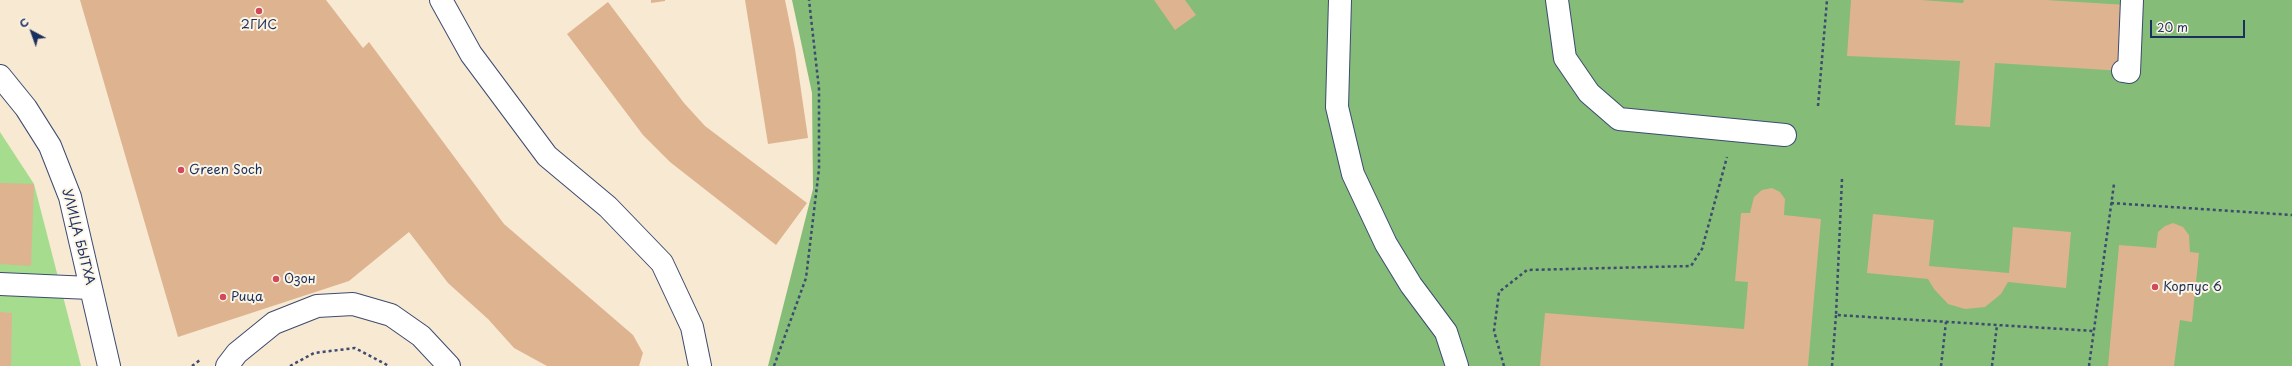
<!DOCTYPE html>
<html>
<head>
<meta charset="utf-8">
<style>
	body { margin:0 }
	#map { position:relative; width:2292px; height:366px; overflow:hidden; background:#f8e9d2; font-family:"Playpen Sans",sans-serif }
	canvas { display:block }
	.north { position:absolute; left:12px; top:12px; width:40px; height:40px; -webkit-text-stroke:3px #fcf5e5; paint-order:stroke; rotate:319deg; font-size:11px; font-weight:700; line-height:16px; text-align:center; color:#1b2f5e }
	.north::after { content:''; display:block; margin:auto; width:14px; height:18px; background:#1b2f5e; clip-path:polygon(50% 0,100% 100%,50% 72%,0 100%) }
	.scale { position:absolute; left:2150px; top:20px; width:95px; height:18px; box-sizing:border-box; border:2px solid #1b2f5e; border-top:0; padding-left:5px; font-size:12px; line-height:14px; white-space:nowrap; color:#1b2f5e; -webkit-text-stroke:3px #fcf5e5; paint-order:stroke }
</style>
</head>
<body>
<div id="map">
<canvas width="2292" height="366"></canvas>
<div class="north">С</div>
<div class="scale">20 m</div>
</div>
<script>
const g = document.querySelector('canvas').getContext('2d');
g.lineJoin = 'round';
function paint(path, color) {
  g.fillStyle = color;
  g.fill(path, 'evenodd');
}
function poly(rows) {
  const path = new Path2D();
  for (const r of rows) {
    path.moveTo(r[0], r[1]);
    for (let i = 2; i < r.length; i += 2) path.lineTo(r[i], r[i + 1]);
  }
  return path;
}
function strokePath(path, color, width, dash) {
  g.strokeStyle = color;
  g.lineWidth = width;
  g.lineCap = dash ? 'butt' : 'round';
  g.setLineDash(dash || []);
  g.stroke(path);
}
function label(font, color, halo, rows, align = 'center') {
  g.font = font + ' "Playpen Sans",sans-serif';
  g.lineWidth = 4;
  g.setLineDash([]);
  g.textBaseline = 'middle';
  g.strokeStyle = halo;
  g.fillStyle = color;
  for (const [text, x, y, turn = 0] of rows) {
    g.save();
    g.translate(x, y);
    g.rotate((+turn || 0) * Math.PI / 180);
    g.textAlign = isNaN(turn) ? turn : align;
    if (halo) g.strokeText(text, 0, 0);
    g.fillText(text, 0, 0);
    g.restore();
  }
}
paint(poly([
	[0,132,34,184,81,366,0,366]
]), '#a5dc8d');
paint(poly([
	[792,0,2292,0,2292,366,768,366,813,189,812,93]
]), '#84bc78');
paint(poly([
	[80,0,326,0,363,48,369,42,504,224,633,335,643,353,639,366,547,366,514,348,488,319,448,283,409,232,349,281,178,337],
	[651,0,665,0,665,1,651,3],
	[745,0,785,0,795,49,808,138,768,144],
	[1154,0,1185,0,1196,15,1175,30],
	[1851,0,1921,0,1963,3,1964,0,2046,0,2127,5,2123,71,1995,63,1990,127,1955,125,1960,61,1847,56],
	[608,2,684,103,705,126,807,203,776,245,670,162,643,135,567,34],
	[0,183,34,184,31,266,0,264],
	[1772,188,1780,192,1785,199,1784,215,1821,219,1808,366,1540,366,1545,313,1744,329,1748,282,1735,281,1741,213,1750,213,1754,197,1762,190],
	[1873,214,1934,220,1929,266,2009,273,2013,227,2071,232,2066,288,2008,282,2001,294,1985,307,1965,309,1948,304,1934,289,1928,279,1867,273],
	[2173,223,2183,227,2189,235,2190,252,2199,253,2192,322,2180,320,2174,366,2108,366,2119,245,2156,248,2158,232,2165,226],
	[0,312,12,313,11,366,0,366]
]), '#deb390');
const minor = poly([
	[441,0,471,54,547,156,608,207,662,263,692,327,700,366],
	[1340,0,1337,107,1353,174,1386,244,1411,285,1446,332,1457,366],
	[1557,0,1565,58,1589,93,1619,119,1785,135],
	[2123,71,2129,72,2132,0],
	[0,76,26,108,50,146,70,197,109,366],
	[0,284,90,288],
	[227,366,237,353,274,323,317,306,353,304,391,315,421,336,449,366]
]);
strokePath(minor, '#3c4b6f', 24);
strokePath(poly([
	[1818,106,1827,0],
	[1842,179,1836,315,2094,331],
	[2111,203,2292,215],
	[192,366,200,360],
	[290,366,314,353,355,348,389,366],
	[774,366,806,278,819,169,819,89,809,0],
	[1504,366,1494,331,1499,292,1527,270,1691,266,1702,249,1727,157],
	[1832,366,1836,315],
	[1941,366,1946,322],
	[1992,366,1997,325],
	[2089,366,2114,184]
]), '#3c4b6f', 2.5, [3, 3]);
strokePath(minor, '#fff', 22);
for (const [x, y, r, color] of [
	[259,11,4,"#d1495b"],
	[181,170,4,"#d1495b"],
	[276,279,4,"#d1495b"],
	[2155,287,4,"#d1495b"],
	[223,297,4,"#d1495b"]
]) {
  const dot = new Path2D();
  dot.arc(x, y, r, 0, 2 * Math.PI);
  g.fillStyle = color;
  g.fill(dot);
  strokePath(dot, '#fcf5e5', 1.5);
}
label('13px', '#1b2f5e', '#fcf5e5', [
	["2ГИС",259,25,"center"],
	["Green Soch",189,170],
	["Озон",284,279],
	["Корпус 6",2163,287],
	["Рица",231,297]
], 'left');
label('13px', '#1b2f5e', '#fcf5e5', [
	["УЛИЦА БЫТХА",78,237,76]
]);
</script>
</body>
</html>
